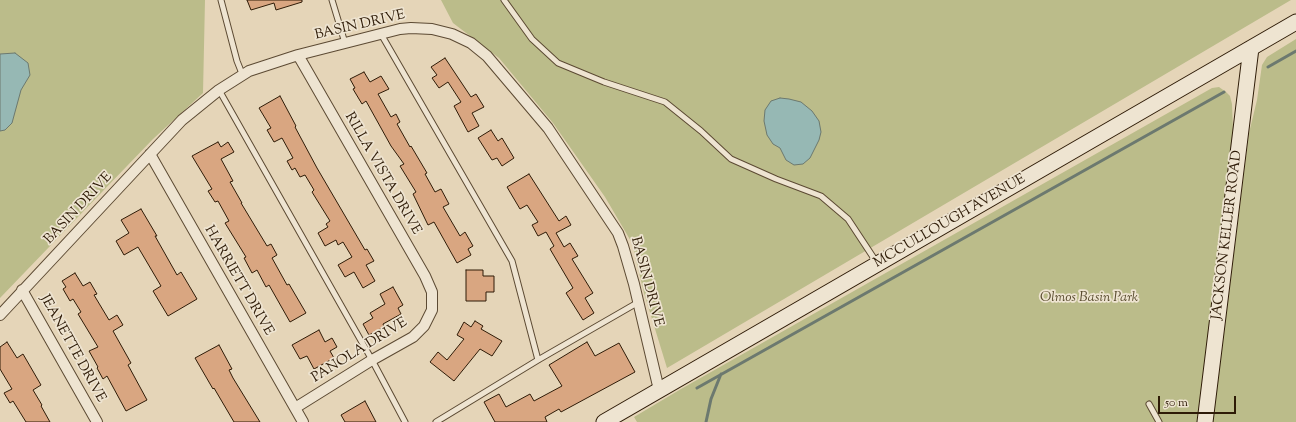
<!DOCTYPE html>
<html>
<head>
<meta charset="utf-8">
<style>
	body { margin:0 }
	#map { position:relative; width:1296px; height:422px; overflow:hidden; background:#e5d5b8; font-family:"Sorts Mill Goudy",serif }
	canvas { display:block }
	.scale { position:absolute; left:1158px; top:396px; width:78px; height:18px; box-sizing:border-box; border:2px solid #2e1b07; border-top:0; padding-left:5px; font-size:12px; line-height:14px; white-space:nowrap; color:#2e1b07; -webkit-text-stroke:3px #eee4d1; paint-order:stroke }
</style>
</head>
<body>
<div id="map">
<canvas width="1296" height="422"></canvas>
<div class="scale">50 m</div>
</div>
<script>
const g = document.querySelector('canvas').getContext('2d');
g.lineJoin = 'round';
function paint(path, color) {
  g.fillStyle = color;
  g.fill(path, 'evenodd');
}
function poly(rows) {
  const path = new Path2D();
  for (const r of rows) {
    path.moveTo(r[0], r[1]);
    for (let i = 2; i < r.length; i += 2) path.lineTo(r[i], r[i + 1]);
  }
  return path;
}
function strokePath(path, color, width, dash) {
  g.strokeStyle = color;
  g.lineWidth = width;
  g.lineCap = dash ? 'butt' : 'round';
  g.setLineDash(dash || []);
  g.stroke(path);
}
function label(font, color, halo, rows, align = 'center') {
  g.font = font + ' "Sorts Mill Goudy",serif';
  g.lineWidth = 3.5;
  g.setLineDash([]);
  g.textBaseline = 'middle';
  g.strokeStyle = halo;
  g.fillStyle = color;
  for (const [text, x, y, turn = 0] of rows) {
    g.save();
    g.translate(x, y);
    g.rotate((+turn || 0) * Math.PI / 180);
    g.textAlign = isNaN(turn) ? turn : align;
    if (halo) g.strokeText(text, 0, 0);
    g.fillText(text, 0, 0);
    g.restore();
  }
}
paint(poly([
	[0,0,205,0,203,93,153,139,0,298],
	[441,0,1291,0,667,368,644,293,632,243,605,197,553,123,499,58,453,23],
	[1296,39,1296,422,1213,422,1249,133,1257,100,1262,65,1267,57],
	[1219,87,1226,92,1230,96,1232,104,1233,130,1197,422,637,422,634,417,681,389,1212,88]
]), '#bbbc8a');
const water = poly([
	[15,53,28,63,30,75,21,90,12,123,5,130,0,131,0,54,15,53],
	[780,98,789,99,801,102,812,111,819,121,821,132,819,140,810,158,803,164,794,165,786,160,780,148,773,144,767,135,764,121,765,110,771,101,780,98]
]);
paint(water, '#96b8b4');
strokePath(water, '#6c796f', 1);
strokePath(poly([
	[1268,67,1296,51],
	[697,388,1224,92],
	[706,422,711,399,721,374]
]), '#6c796f', 3);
const building = poly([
	[247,0,302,0,302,2,276,10,274,3,251,10,247,0],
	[445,58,471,97,476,94,484,107,472,113,479,126,468,132,454,106,461,102,448,82,439,88,432,78,437,75,431,67,445,58],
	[364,72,370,82,381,76,389,89,378,94,391,117,396,114,400,122,397,124,410,147,411,146,427,173,425,174,435,192,441,189,449,204,443,207,460,236,465,232,473,246,468,249,471,255,457,263,434,222,428,225,413,194,416,192,400,166,404,164,391,146,366,101,362,104,353,89,355,88,350,79,364,72],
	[280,96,296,126,295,127,317,168,365,250,367,249,374,261,366,265,375,281,363,288,354,272,345,277,338,265,352,257,343,242,338,245,336,240,325,246,318,233,328,227,326,224,330,221,312,192,314,190,305,175,300,177,295,168,292,170,287,161,293,158,282,138,274,142,267,130,271,128,259,108,280,96],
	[491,130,498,141,502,138,514,158,502,166,497,158,492,160,478,138,491,130],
	[218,142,221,147,228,142,234,152,221,159,233,181,230,182,242,203,241,203,267,246,271,244,277,255,272,258,287,285,289,284,306,313,290,322,269,285,266,287,257,270,252,273,244,258,246,257,225,223,229,221,218,201,215,202,208,191,212,189,192,156,218,142],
	[529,174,559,221,566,216,571,225,556,233,564,247,570,243,578,256,572,259,593,293,585,298,594,313,583,320,566,293,573,288,550,249,554,246,546,232,538,236,532,225,538,222,527,205,520,209,507,187,529,174],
	[141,209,157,236,155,236,177,275,181,272,197,299,168,316,153,291,161,286,138,247,124,255,116,241,129,233,121,220,141,209],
	[466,270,483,270,483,276,494,276,494,292,486,292,486,301,466,301,466,270],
	[75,273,83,286,90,282,97,294,94,295,109,320,117,315,123,325,113,331,131,363,128,365,147,400,126,411,107,376,103,379,97,368,98,367,89,351,98,347,78,314,81,312,73,299,70,301,63,289,66,287,62,281,75,273],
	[393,287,403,305,398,308,401,314,383,324,384,327,369,335,363,324,373,318,370,313,385,304,380,294,393,287],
	[475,321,483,326,481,329,502,341,492,356,480,349,454,381,430,362,438,352,447,360,464,339,457,335,464,322,471,327,475,321],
	[319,330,325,342,332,338,337,347,330,351,334,358,314,369,307,356,300,359,292,345,319,330],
	[7,342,17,358,23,354,41,385,33,390,42,405,41,406,50,422,26,422,13,401,10,403,4,393,12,389,0,369,0,347,7,342],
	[587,342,595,356,619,343,635,372,561,412,559,409,545,417,547,422,495,422,484,402,499,394,506,407,530,394,534,401,562,386,549,365,587,342],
	[219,345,232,369,229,370,233,378,260,422,234,422,214,388,213,389,195,358,219,345],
	[365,401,376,422,345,422,341,415,365,401]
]);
paint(building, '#d9a681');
strokePath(building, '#2e1b07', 1);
const lane = poly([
	[221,0,237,61,243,76],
	[332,0,345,43],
	[504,0,532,39,558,63,604,82,665,102,701,131,731,159,776,179,821,196,848,219,877,263],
	[381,34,512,261,538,360],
	[219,90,372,360,405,422],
	[1149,404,1159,422],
	[436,422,538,360,637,303]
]);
const street = poly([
	[150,154,303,422],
	[22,290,97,422],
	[0,315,182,120,219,90,249,71,298,55,400,29,411,28,432,29,452,34,471,43,487,56,548,128,618,233,623,246,634,284,659,390],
	[295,408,372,360,413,337,424,326,432,310,432,292,425,276,298,55]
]);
const secondary = poly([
	[604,422,1296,22],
	[1205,422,1251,48]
]);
strokePath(lane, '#5c4a33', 7);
strokePath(street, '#5c4a33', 12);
strokePath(secondary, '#2e1b07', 17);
strokePath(lane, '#eee4d1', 5);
strokePath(street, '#eee4d1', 10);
strokePath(secondary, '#eee4d1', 15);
label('14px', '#2e1b07', '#eee4d1', [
	["BASIN DRIVE",360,26,-13],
	["RILLA VISTA DRIVE",382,174,60],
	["BASIN DRIVE",79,209,-47],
	["MCCULLOUGH AVENUE",950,222,-30],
	["JACKSON KELLER ROAD",1228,235,-83],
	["HARRIETT DRIVE",238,281,60],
	["BASIN DRIVE",646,282,75],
	["JEANETTE DRIVE",72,349,61],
	["PANOLA DRIVE",360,351,-32]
]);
label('italic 14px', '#584b2e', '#eee4d1', [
	["Olmos Basin Park",1089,299]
]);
</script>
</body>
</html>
